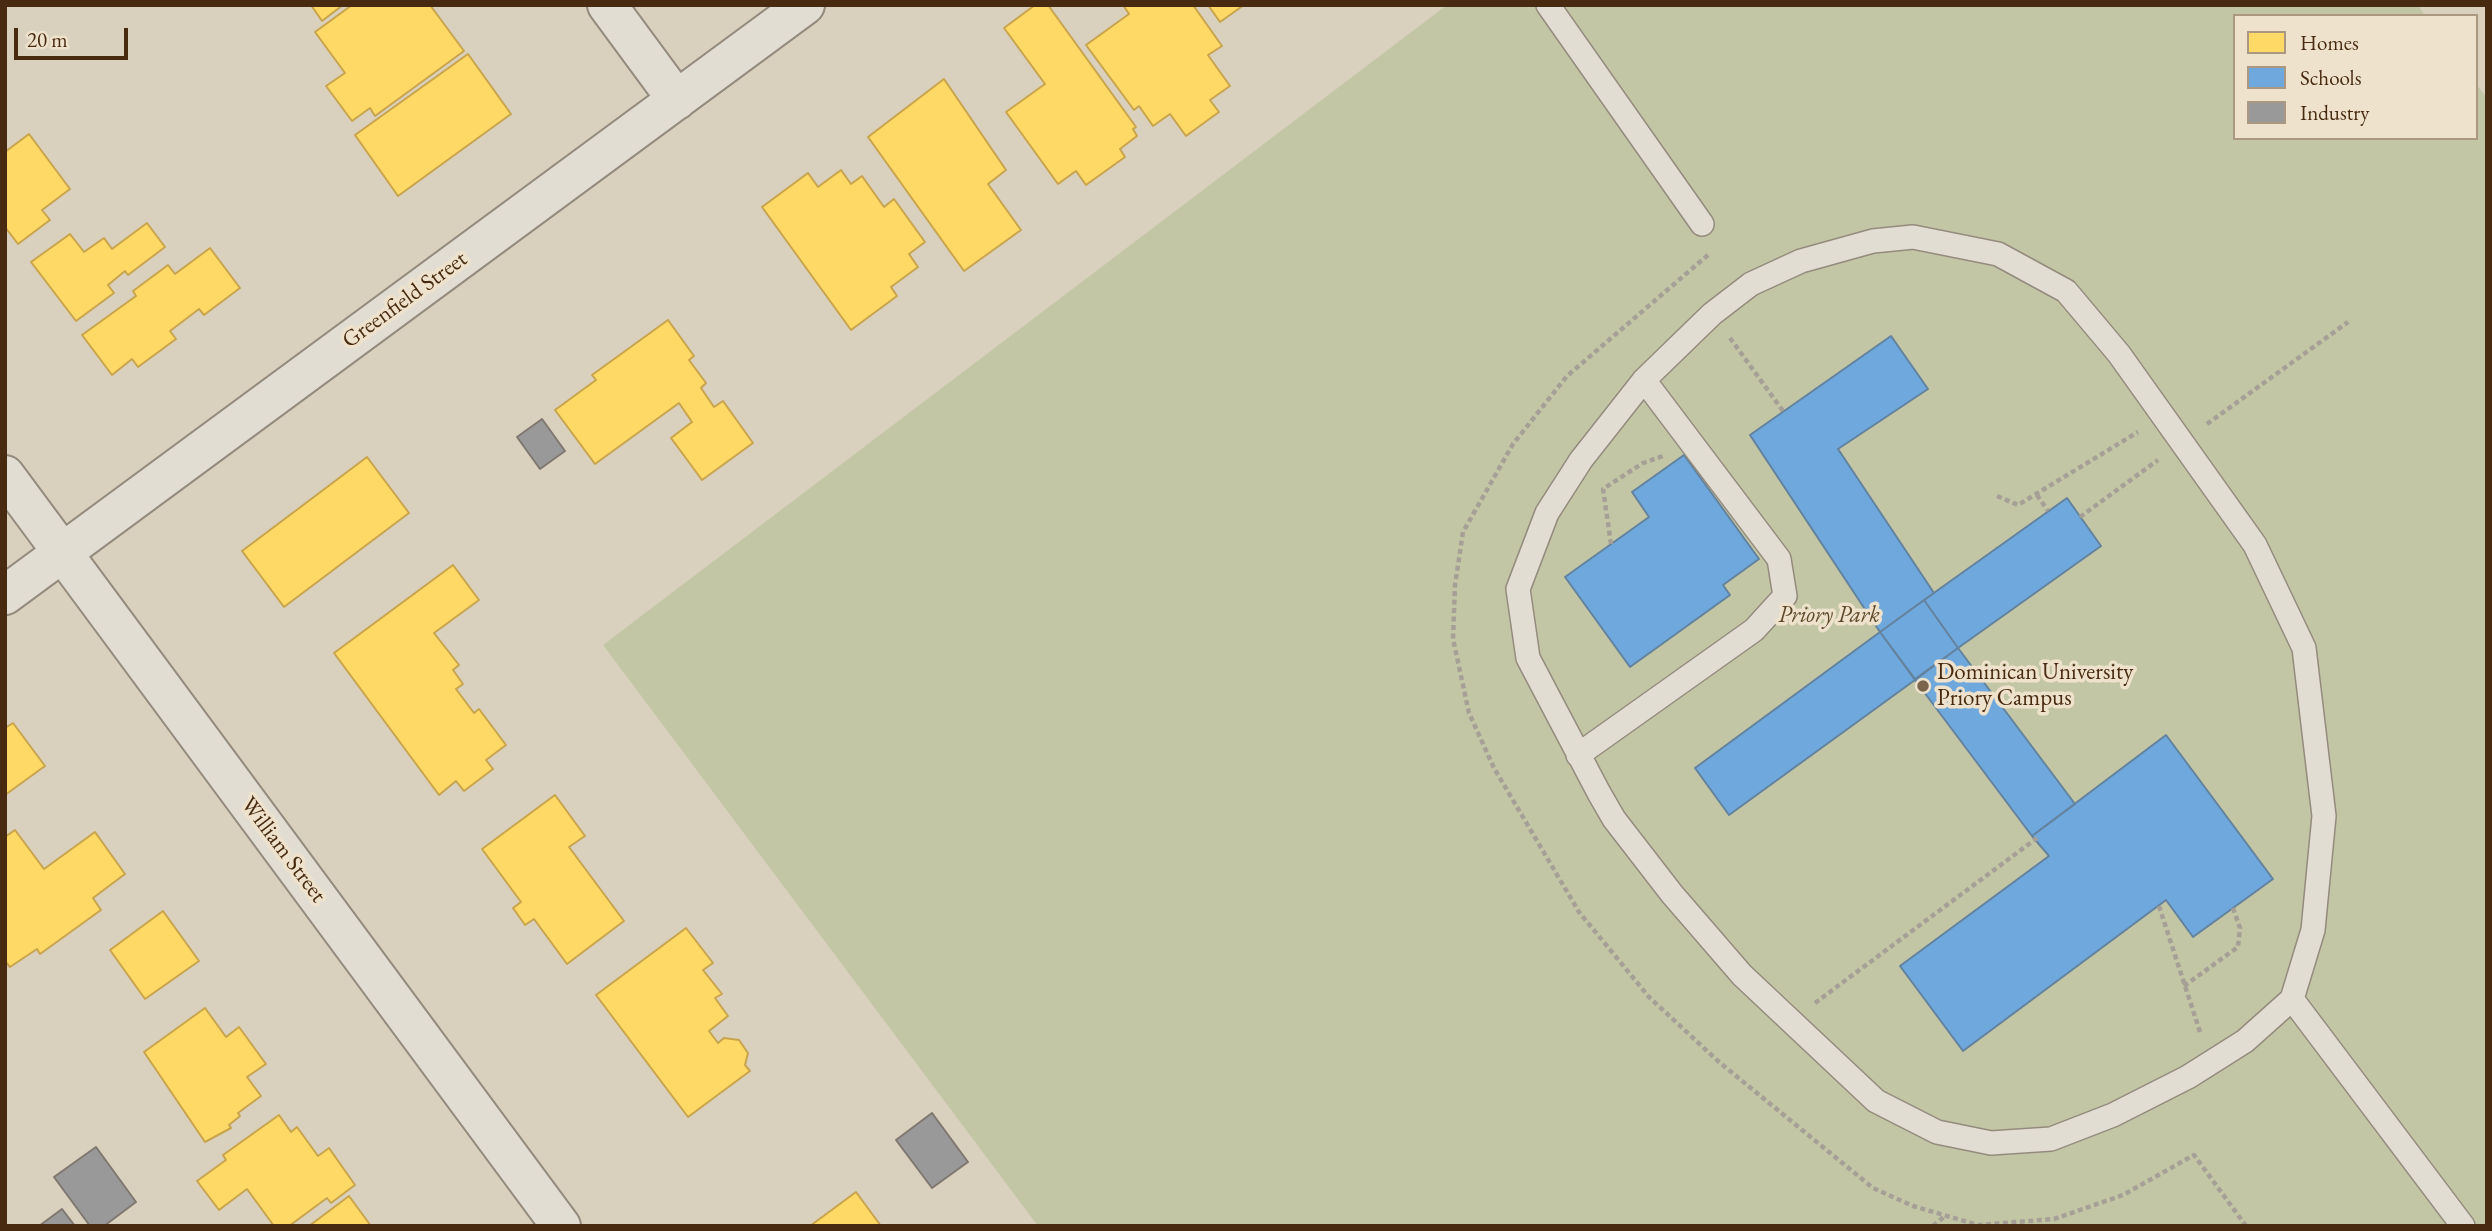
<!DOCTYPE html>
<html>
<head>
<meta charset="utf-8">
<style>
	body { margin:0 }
	#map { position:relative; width:2492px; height:1231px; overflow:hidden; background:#d9d0bd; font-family:"EB Garamond",serif }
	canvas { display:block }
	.frame { position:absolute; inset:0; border:7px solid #472a0f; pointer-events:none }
	.legend { position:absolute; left:2233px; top:14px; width:245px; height:126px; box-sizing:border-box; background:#eee2cc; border:2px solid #ab9880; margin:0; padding:9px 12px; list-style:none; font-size:21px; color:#472a0f }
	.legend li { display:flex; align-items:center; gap:14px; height:35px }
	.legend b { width:35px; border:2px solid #ab9880 }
	.scale { position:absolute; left:14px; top:28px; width:114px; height:32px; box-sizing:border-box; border:4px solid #472a0f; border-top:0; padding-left:9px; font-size:21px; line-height:24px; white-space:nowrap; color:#472a0f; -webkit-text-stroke:5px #eee2cc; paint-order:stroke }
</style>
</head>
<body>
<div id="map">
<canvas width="2492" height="1231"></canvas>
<div class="frame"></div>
<ul class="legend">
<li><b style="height:19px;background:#ffd966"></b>Homes</li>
<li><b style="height:19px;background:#6fa8dc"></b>Schools</li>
<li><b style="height:19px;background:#999"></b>Industry</li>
</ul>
<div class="scale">20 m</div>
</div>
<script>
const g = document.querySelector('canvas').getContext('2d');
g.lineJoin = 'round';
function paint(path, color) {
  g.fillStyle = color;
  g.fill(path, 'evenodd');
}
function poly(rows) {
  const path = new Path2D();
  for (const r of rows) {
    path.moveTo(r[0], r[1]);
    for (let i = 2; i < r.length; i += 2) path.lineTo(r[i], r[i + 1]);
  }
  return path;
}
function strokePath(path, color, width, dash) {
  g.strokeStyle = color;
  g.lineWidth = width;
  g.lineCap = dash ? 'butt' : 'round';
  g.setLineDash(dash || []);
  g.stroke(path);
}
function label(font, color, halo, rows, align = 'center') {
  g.font = font + ' "EB Garamond",serif';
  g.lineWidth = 7;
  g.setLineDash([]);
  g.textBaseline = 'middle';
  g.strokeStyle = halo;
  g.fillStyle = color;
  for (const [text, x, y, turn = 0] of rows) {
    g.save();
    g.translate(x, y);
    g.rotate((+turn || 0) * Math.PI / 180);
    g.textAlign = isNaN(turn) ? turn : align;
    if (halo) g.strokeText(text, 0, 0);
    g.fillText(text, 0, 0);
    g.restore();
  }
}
paint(poly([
	[1447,5,2418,5,2425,16,2235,16,2235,138,2476,138,2476,84,2487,98,2487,1226,1038,1226,603,645]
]), '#c2c6a5');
const homes = poly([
	[311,5,343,5,322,21,311,5],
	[352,5,430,5,464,51,375,116,370,108,352,121,326,86,345,73,315,32,352,5],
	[1035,5,1048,5,1136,127,1133,129,1137,136,1120,149,1125,157,1086,185,1076,171,1058,184,1006,112,1045,84,1004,28,1035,5],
	[1123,5,1193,5,1222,46,1208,55,1230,86,1210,100,1219,112,1186,136,1170,114,1153,126,1139,106,1134,110,1086,45,1129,14,1123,5],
	[1208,5,1244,5,1220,22,1208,5],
	[468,54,511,114,398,196,355,135,468,54],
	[944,79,1006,170,988,184,1021,230,964,271,868,137,944,79],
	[29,134,70,189,42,210,50,220,18,244,5,227,5,152,29,134],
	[841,170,851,184,862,176,884,207,894,199,925,242,909,254,918,267,891,287,897,296,851,330,762,207,808,173,818,187,841,170],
	[147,223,165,247,128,275,125,271,108,285,114,293,76,321,31,262,70,234,84,252,104,238,112,249,147,223],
	[210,248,240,288,204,315,199,309,170,331,176,339,138,367,132,359,112,375,82,335,136,296,133,291,168,265,175,274,210,248],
	[668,320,694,356,689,360,706,383,701,388,714,407,723,401,753,443,702,480,671,438,692,422,679,403,595,464,555,410,596,380,592,375,668,320],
	[367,457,409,513,284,607,242,551,367,457],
	[453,565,479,600,434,633,459,665,453,670,463,684,456,689,474,713,479,709,506,745,486,760,493,769,464,791,456,781,439,795,334,653,453,565],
	[13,723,45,766,5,795,5,728,13,723],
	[555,795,585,836,569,847,624,921,567,964,534,919,525,925,513,908,521,902,482,849,555,795],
	[15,830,44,869,95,832,125,874,93,898,101,910,40,954,37,949,10,967,5,961,5,837,15,830],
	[163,911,199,961,145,999,110,950,163,911],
	[686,928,713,963,703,970,722,994,715,998,728,1016,709,1031,718,1043,724,1038,739,1040,748,1053,745,1065,750,1071,688,1117,596,995,686,928],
	[205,1008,226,1037,239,1027,266,1064,247,1077,261,1096,238,1113,240,1116,229,1125,231,1128,205,1142,144,1052,205,1008],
	[279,1115,291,1132,297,1127,318,1156,329,1148,355,1185,331,1203,327,1198,289,1226,274,1226,247,1189,219,1210,197,1181,226,1160,223,1155,279,1115],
	[856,1192,881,1226,810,1226,856,1192],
	[349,1196,371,1226,309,1226,349,1196]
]);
paint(homes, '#ffd966');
strokePath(homes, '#c8a44c', 2);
const schools = poly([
	[1891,336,1928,389,1838,449,1934,593,1880,632,1750,435,1891,336],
	[1684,455,1759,559,1723,585,1730,595,1630,667,1565,577,1649,517,1632,492,1684,455],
	[2067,498,2101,546,1958,648,1924,600,2067,498],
	[1924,600,1958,648,1915,679,1880,632,1924,600],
	[1880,632,1915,680,1729,815,1695,768,1880,632],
	[1958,648,2075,804,2032,836,1915,680,1958,648],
	[2166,735,2273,879,2193,937,2166,900,1963,1051,1900,966,2049,856,2032,836,2166,735]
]);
paint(schools, '#6fa8dc');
strokePath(schools, '#63829e', 2);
const industry = poly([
	[542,419,565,451,540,469,517,437,542,419],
	[932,1113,968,1162,932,1188,896,1140,932,1113],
	[96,1147,136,1202,104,1226,90,1226,54,1177,96,1147],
	[62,1209,75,1226,39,1226,62,1209]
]);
paint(industry, '#999');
strokePath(industry, '#807870', 2);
const lane = poly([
	[1548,5,1702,224],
	[1913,237,1998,254,2066,291,2119,354,2255,545,2304,648,2324,816,2313,930,2292,999,2245,1041,2188,1077,2113,1115,2051,1139,1991,1143,1937,1132,1876,1101,1742,975,1672,894,1614,819,1599,793,1528,658,1518,589,1547,513,1581,460,1644,380,1712,314,1751,284,1801,261,1873,241,1913,237],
	[1578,755,1754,630,1785,596,1779,559,1644,380],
	[2292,999,2463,1226]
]);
const street = poly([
	[607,5,677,100],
	[5,475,561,1226],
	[5,595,805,5]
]);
strokePath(lane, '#948b7e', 26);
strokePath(street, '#948b7e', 42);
strokePath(poly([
	[1708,255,1567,376,1513,444,1463,532,1455,585,1453,639,1469,713,1494,768,1579,912,1649,997,1719,1062,1873,1188,1913,1206,1978,1225,2054,1219,2123,1195,2194,1155,2246,1226],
	[1730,338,1783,411],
	[2207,424,2348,322],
	[2037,495,2048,511],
	[1997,496,2018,505,2138,432],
	[2080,517,2158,460],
	[1611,544,1603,489,1643,463,1663,456],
	[2159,906,2200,1032],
	[2184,986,2238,947,2240,928,2233,908],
	[1815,1003,2037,838],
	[1933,1226,1945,1216]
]), '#a69f95', 4.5, [5, 3.5]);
strokePath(lane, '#e2ddd3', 23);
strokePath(street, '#e2ddd3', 38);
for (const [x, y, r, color] of [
	[1923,686,7,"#7a644c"]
]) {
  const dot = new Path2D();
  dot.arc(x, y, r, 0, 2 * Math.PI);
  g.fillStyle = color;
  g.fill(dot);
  strokePath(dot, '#eee2cc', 2.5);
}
label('23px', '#472a0f', '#eee2cc', [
	["Greenfield Street",405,300,-36],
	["William Street",283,850,53]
]);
label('italic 23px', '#5c4829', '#eee2cc', [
	["Priory Park",1829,616]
]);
label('23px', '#472a0f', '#eee2cc', [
	["Dominican University",1937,673],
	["Priory Campus",1937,699]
], 'left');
</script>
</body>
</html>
